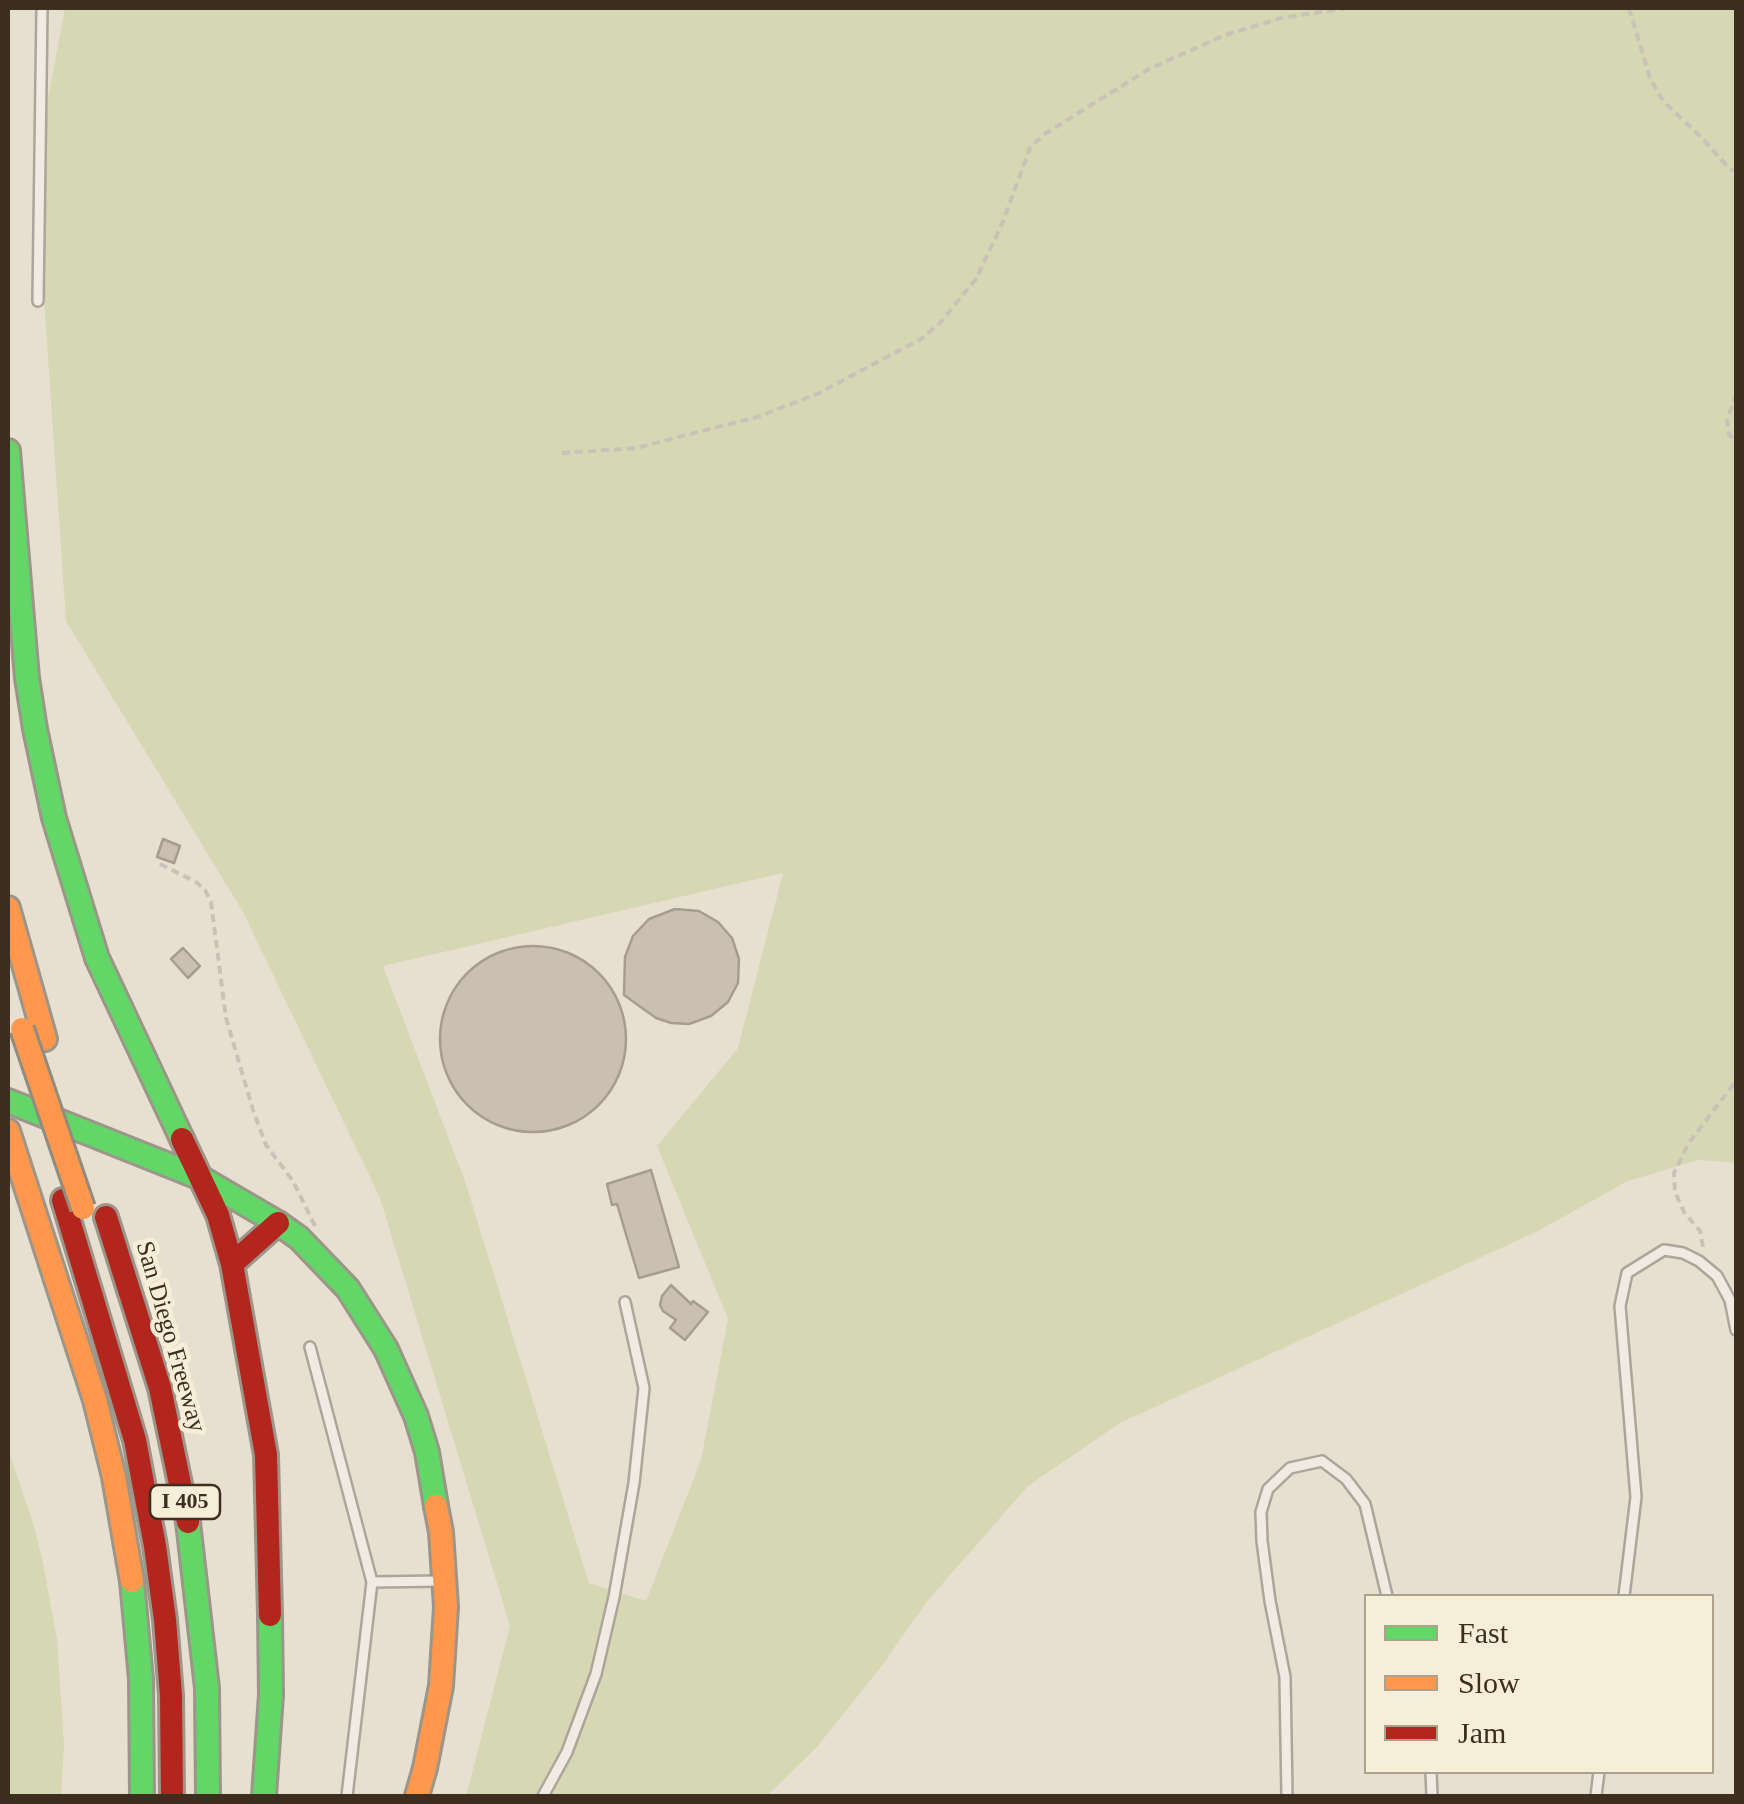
<!DOCTYPE html>
<html>
<head>
<meta charset="utf-8">
<style>
	body { margin:0 }
	#map { position:relative; width:1744px; height:1804px; overflow:hidden; background:#e7e0d1; font-family:Georgia,serif }
	canvas { display:block }
	.frame { position:absolute; inset:0; border:10px solid #3d2e20; pointer-events:none }
	.legend { position:absolute; left:1364px; top:1594px; width:350px; height:180px; box-sizing:border-box; background:#f7eed8; border:2px solid #ada18e; margin:0; padding:12px 18px; list-style:none; font-size:30px; color:#3d2e20 }
	.legend li { display:flex; align-items:center; gap:20px; height:50px }
	.legend b { width:50px; border:2px solid #ada18e }
</style>
</head>
<body>
<div id="map">
<canvas width="1744" height="1804"></canvas>
<div class="frame"></div>
<ul class="legend">
<li><b style="height:12px;background:#63d668"></b>Fast</li>
<li><b style="height:12px;background:#ff974d"></b>Slow</li>
<li><b style="height:12px;background:#b3261e"></b>Jam</li>
</ul>
</div>
<script>
const g = document.querySelector('canvas').getContext('2d');
g.lineJoin = 'round';
function paint(path, color) {
  g.fillStyle = color;
  g.fill(path, 'evenodd');
}
function poly(rows) {
  const path = new Path2D();
  for (const r of rows) {
    if (r.length === 3) {
      path.moveTo(r[0] + r[2], r[1]);
      path.arc(r[0], r[1], r[2], 0, 2 * Math.PI);
      continue;
    }
    path.moveTo(r[0], r[1]);
    for (let i = 2; i < r.length; i += 2) path.lineTo(r[i], r[i + 1]);
  }
  return path;
}
function strokePath(path, color, width, dash) {
  g.strokeStyle = color;
  g.lineWidth = width;
  g.lineCap = dash ? 'butt' : 'round';
  g.setLineDash(dash || []);
  g.stroke(path);
}
function label(font, color, halo, rows, align = 'center') {
  g.font = font + ' Georgia,serif';
  g.lineWidth = 9;
  g.setLineDash([]);
  g.textBaseline = 'middle';
  g.strokeStyle = halo;
  g.fillStyle = color;
  for (const [text, x, y, turn = 0] of rows) {
    g.save();
    g.translate(x, y);
    g.rotate((+turn || 0) * Math.PI / 180);
    g.textAlign = isNaN(turn) ? turn : align;
    if (halo) g.strokeText(text, 0, 0);
    g.fillText(text, 0, 0);
    g.restore();
  }
}
paint(poly([
	[65,8,1736,8,1736,1163,1698,1160,1628,1181,1536,1232,1120,1423,1028,1486,929,1599,880,1668,817,1747,767,1796,466,1796,510,1626,380,1198,243,912,66,621,35,168],
	[783,873,738,1048,657,1146,728,1319,701,1460,646,1601,589,1583,465,1181,383,966],
	[8,1449,33,1523,42,1558,57,1639,64,1744,61,1796,8,1796]
]), '#d6d7b3');
const building = poly([
	[163,839,180,846,174,863,157,857,163,839],
	[675,909,699,911,718,922,732,938,739,959,738,983,728,1002,711,1016,689,1024,671,1023,656,1018,624,995,625,957,633,936,649,919,675,909],
	[533,1039,93],
	[183,948,200,966,188,978,171,959,183,948],
	[651,1170,679,1267,639,1278,617,1204,612,1205,607,1184,651,1170],
	[671,1285,691,1304,693,1301,708,1312,685,1340,670,1328,676,1320,663,1311,660,1305,662,1296,671,1285]
]);
paint(building, '#cbbfb2');
strokePath(building, '#a89c90', 2.5);
const lane = poly([
	[38,301,42,8],
	[310,1347,372,1582,442,1581],
	[1624,1596,1636,1497,1620,1306,1627,1273,1664,1250,1683,1253,1699,1261,1717,1276,1730,1300,1736,1330],
	[1431,1772,1432,1796],
	[347,1796,372,1582],
	[543,1796,567,1752,596,1674,614,1597,634,1483,644,1388,625,1302],
	[1287,1796,1285,1677,1270,1601,1262,1541,1261,1512,1268,1489,1290,1468,1322,1461,1346,1479,1365,1504,1387,1596],
	[1596,1796,1599,1772]
]);
const fast = poly([
	[8,451,27,678,35,729,54,818,97,958,182,1139],
	[8,1101,201,1178,278,1223,299,1238,348,1289,386,1349,416,1416,427,1452,436,1506],
	[188,1522,207,1688,208,1796],
	[132,1581,141,1679,142,1796],
	[264,1796,271,1695,270,1615]
]);
const slow = poly([
	[8,908,45,1039],
	[8,1131,95,1400,114,1477,132,1581],
	[417,1796,425,1768,441,1686,446,1607,441,1532,436,1506]
]);
const jam = poly([
	[182,1139,218,1215,232,1264,266,1455,270,1615],
	[63,1200,135,1440,155,1546,165,1620,171,1695,172,1796],
	[106,1217,160,1388,188,1522],
	[232,1264,278,1223]
]);
strokePath(lane, '#ada599', 14);
strokePath(fast, '#9c958a', 28);
strokePath(slow, '#9c958a', 28);
strokePath(jam, '#9c958a', 28);
strokePath(poly([
	[1629,8,1650,78,1663,101,1699,135,1729,168,1736,172],
	[1736,124,1736,138],
	[1736,394,1727,421,1729,434,1736,444],
	[562,453,636,448,757,417,817,394,921,339,940,323,976,279,1002,224,1030,148,1043,135,1149,69,1225,35,1281,18,1348,8],
	[160,864,196,882,205,890,211,902,226,1018,253,1110,266,1145,293,1181,315,1226],
	[1703,1247,1700,1231,1684,1212,1675,1192,1674,1173,1688,1144,1736,1081]
]), '#c8c2b9', 4, [8, 5]);
strokePath(lane, '#efebe3', 9);
strokePath(fast, '#63d668', 22);
strokePath(slow, '#ff974d', 22);
strokePath(jam, '#b3261e', 22);
const slowBridge = poly([
	[22,1029,83,1208]
]);
strokePath(slowBridge, '#928b80', 28, []);
strokePath(slowBridge, '#ff974d', 22);
for (const [x, y, w] of [
	[185,1502,70]
]) {
  const box = new Path2D();
  box.roundRect(x - w / 2, y - 17, w, 34, 8);
  g.fillStyle = '#f7eed8';
  g.fill(box);
  strokePath(box, '#3d2e20', 2.5);
}
label('bold 22px', '#3d2e20', null, [
	["I 405",185,1502]
]);
label('25px', '#3d2e20', '#f7eed8', [
	["San Diego Freeway",170,1337,74]
]);
</script>
</body>
</html>
